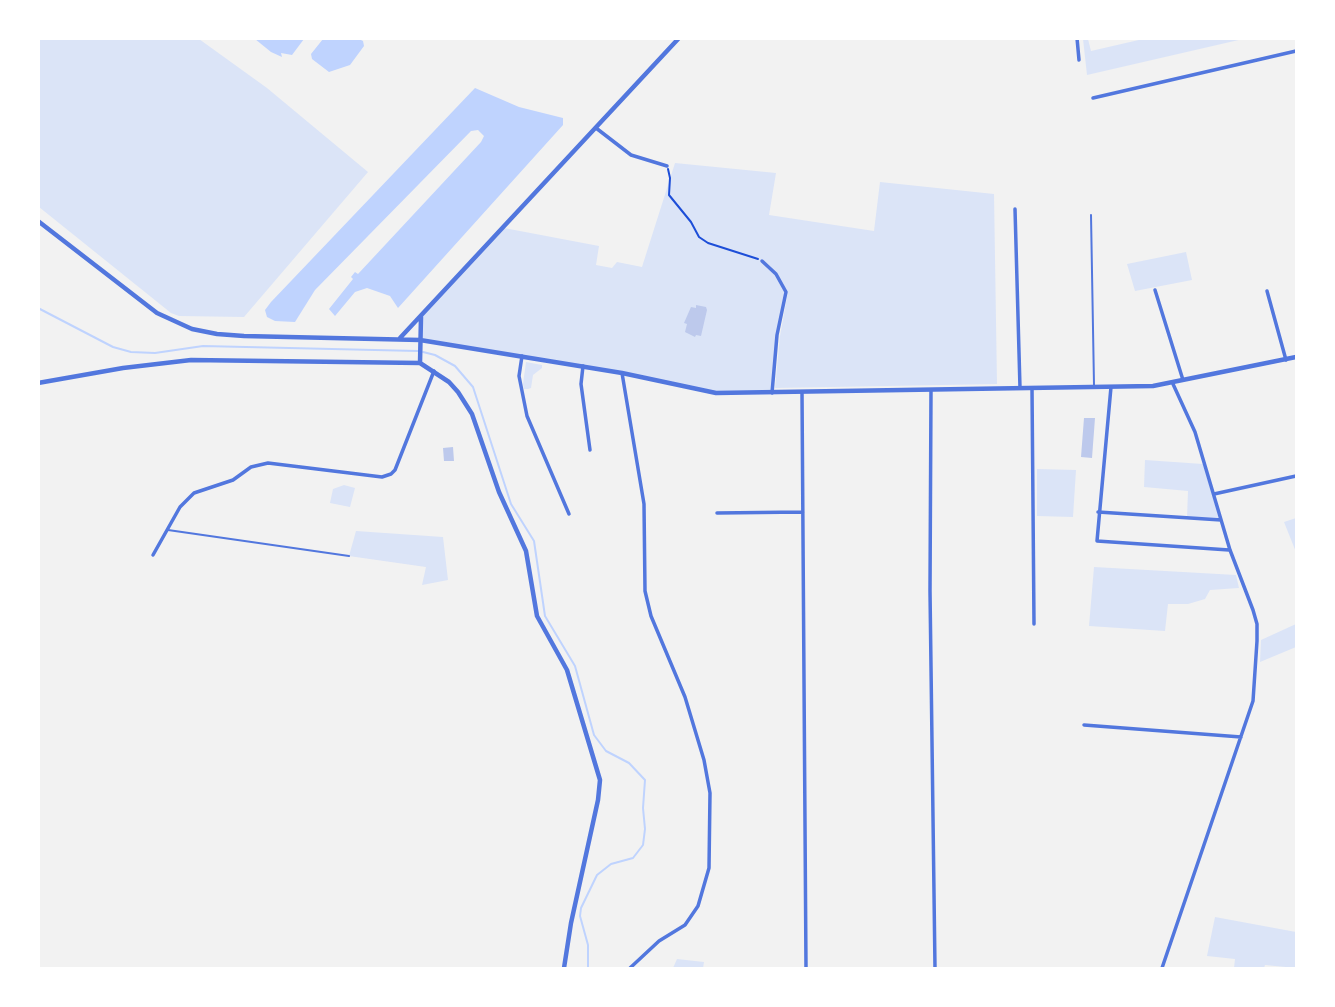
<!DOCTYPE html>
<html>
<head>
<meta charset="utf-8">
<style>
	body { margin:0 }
	#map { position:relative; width:1335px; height:1007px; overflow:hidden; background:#f2f2f2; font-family:"Titillium Web",sans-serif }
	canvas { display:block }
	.frame { position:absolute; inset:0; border:40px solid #fff; pointer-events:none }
</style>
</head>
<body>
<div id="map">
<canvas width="1335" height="1007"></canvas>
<div class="frame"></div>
</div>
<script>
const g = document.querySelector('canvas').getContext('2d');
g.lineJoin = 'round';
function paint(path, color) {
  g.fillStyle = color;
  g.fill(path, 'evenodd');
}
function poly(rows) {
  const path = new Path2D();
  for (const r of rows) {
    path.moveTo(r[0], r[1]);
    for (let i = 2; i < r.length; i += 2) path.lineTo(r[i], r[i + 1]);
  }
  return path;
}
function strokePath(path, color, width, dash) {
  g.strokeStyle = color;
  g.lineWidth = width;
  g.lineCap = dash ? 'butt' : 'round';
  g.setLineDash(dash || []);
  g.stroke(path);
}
paint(poly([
	[38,39,199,39,267,88,368,172,244,317,179,316,171,313,39,207],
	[1083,39,1088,39,1091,51,1143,39,1243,39,1087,75],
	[675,163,776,173,769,215,874,231,880,182,994,194,997,384,775,388,780,336,788,291,777,335,772,393,716,393,622,373,420,340,421,316,504,228,599,246,596,265,612,268,617,262,642,267],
	[1186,252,1192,280,1135,291,1127,264],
	[526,362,542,365,542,368,533,375,531,388,528,389,524,389,523,384],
	[1145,460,1203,464,1219,518,1216,520,1187,518,1188,491,1144,487],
	[1037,469,1076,470,1073,517,1037,516],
	[344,485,355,488,350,507,330,503,333,489],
	[1296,518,1296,552,1284,522],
	[356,531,443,537,448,580,422,585,426,567,349,556],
	[1094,567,1236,575,1239,588,1210,590,1205,599,1188,604,1168,604,1165,631,1089,626],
	[1296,624,1296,647,1260,662,1261,640],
	[1215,917,1296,932,1296,968,1265,965,1264,968,1234,968,1235,959,1207,956],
	[677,959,704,962,703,968,673,968]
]), '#dbe4f7');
paint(poly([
	[250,39,304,39,292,55,281,53,282,57,271,52,255,39],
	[323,39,359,39,363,41,364,46,350,65,329,72,312,59,311,54],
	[475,88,519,107,563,118,563,125,398,308,390,296,367,288,355,292,335,316,329,309,353,279,351,277,355,272,358,274,481,142,484,136,478,130,471,131,315,290,295,322,275,321,267,317,265,310,271,302]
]), '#bfd3fe');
strokePath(poly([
	[38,308,113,347,131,352,155,353,203,346,418,351],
	[423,352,435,355,455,366,473,387,511,504,534,541,545,616,575,666,594,735,606,751,629,763,645,780,643,808,645,829,643,845,633,858,611,864,597,875,581,908,580,916,588,945,588,968]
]), '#bfd3fe', 2);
paint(poly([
	[696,305,706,307,707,310,701,336,696,335,695,337,685,332,687,324,684,323,691,307,696,308],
	[1084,418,1095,418,1092,458,1081,457],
	[453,447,454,461,444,461,443,448]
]), '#bdc9ec');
strokePath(poly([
	[668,169,670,178,669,195,691,222,699,237,708,243,758,259]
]), '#1d4ed8', 2);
strokePath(poly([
	[1091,215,1094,385],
	[168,530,349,556]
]), '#5277de', 2);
strokePath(poly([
	[1077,38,1079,60],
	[1093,98,1296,51],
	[596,128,631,155,667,166],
	[1015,209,1020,388],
	[762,261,776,274,786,292,777,335,772,393],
	[1155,290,1183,380],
	[1267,291,1286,360],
	[522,356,519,376,527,416,569,514],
	[583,366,581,384,590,450],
	[622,373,644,504,645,591,651,616,685,697,704,760,710,793,709,868,698,906,685,925,659,941,630,968],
	[1111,387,1097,541,1229,550],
	[1032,388,1034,624],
	[931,390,930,591,935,968],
	[802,392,806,968],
	[1214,494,1296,476],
	[1098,512,1221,520],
	[717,513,803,512],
	[153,555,180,507,194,493,233,480,251,467,268,463,382,477,391,474,395,470,434,371],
	[1084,725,1241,737],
	[1162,968,1253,701,1257,641,1257,624,1253,610,1230,550,1195,432,1173,384]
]), '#5277de', 3.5);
strokePath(poly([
	[38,221,157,313,192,329,217,334,244,336,420,340,622,373,716,393,1153,386,1296,357],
	[400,338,679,38],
	[420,363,449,382,458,392,472,414,499,492,526,551,537,616,567,670,600,780,598,800,571,923,564,968],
	[420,363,421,317],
	[38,383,123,368,191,360,420,363]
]), '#5277de', 4.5);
</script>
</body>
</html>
